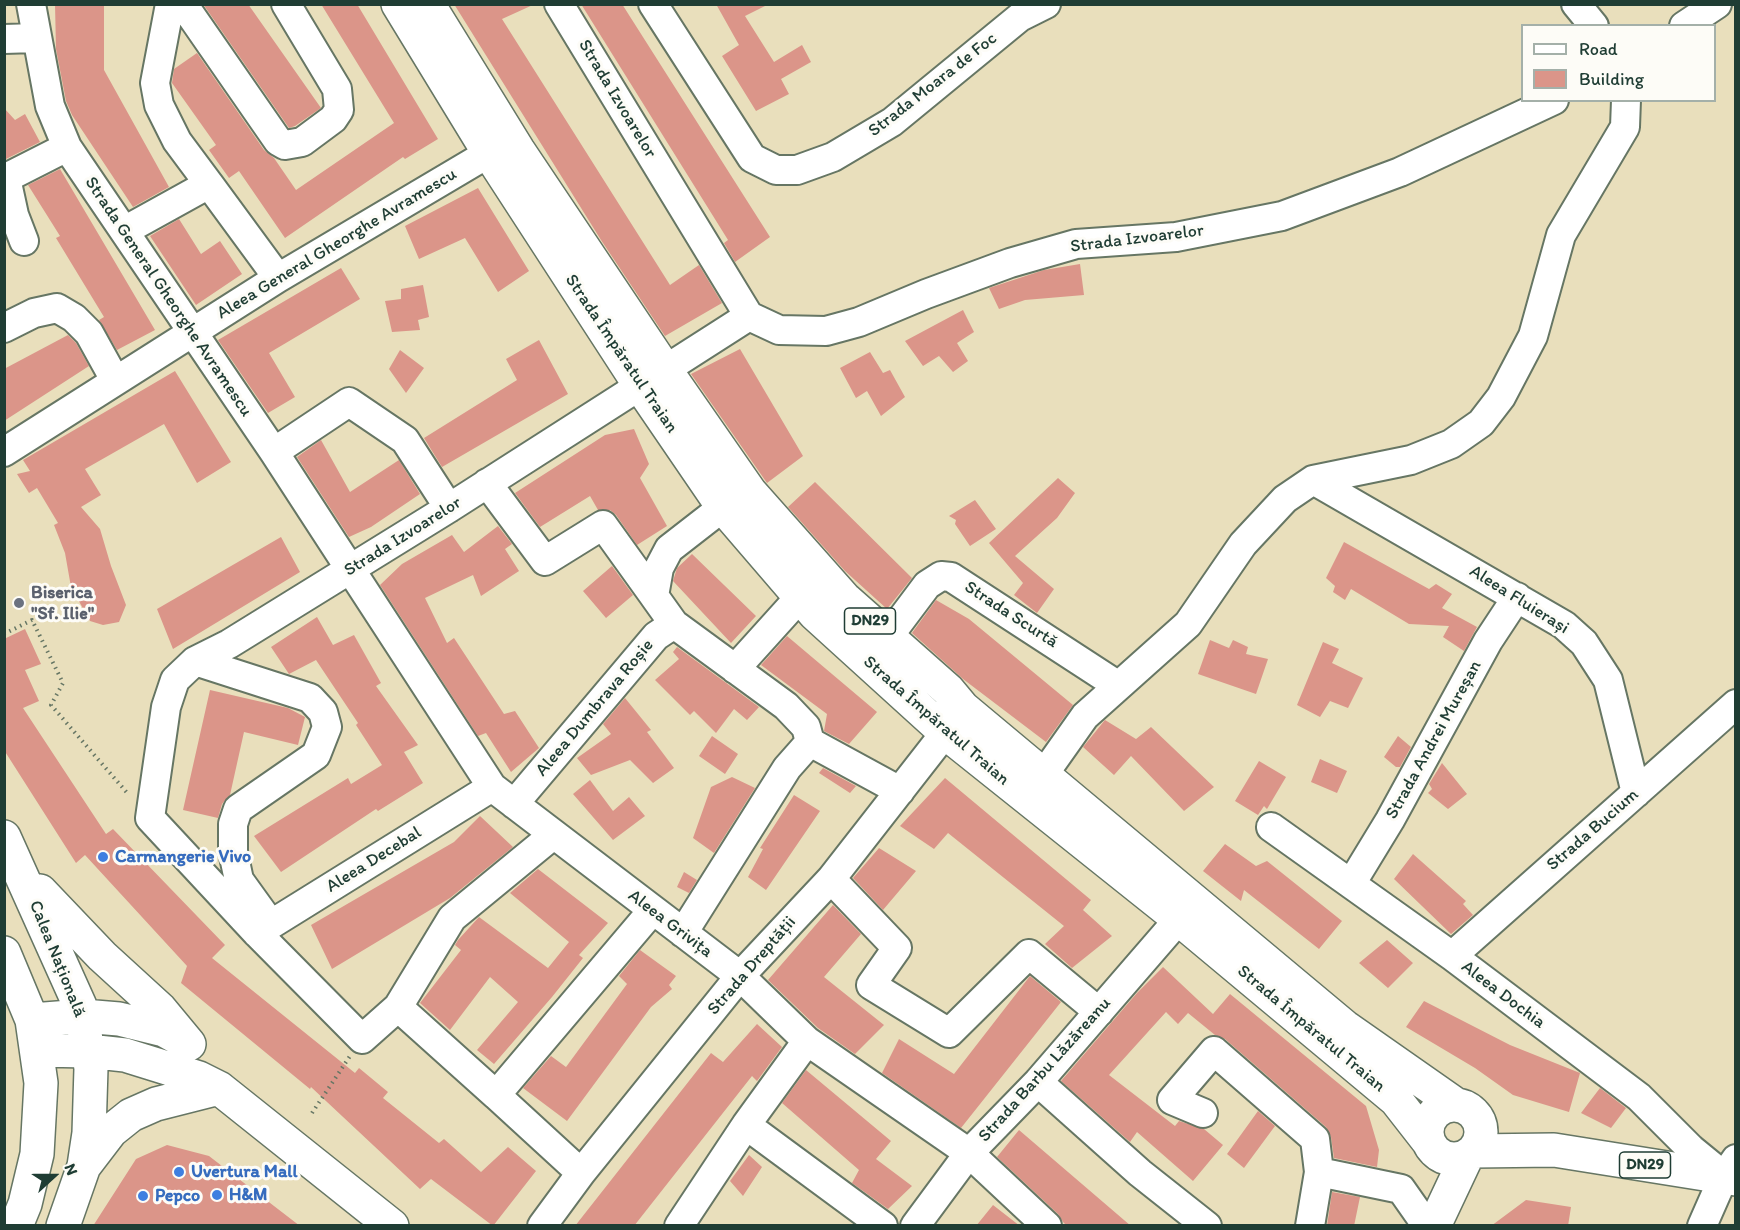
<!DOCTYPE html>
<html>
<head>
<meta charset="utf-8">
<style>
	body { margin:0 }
	#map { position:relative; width:1740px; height:1230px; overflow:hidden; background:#e9dfbc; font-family:Itim,sans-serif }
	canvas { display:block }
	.frame { position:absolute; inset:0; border:6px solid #1f3d34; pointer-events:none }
	.legend { position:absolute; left:1521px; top:24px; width:195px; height:78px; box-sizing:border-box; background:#fdfcf7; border:2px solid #a4b0a9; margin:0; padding:8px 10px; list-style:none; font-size:18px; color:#1f3d34 }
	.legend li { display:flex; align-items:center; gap:12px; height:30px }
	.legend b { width:30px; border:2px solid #a4b0a9 }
	.north { position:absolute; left:24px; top:1146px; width:60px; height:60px; -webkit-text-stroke:4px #fdfcf7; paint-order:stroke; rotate:69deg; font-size:16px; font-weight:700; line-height:24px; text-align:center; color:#1f3d34 }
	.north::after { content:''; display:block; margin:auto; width:21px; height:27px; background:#1f3d34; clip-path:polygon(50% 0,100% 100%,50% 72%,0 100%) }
</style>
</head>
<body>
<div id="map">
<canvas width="1740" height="1230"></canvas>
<div class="frame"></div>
<ul class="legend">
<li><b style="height:8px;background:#fff"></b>Road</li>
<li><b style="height:16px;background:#db9589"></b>Building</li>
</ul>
<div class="north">N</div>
</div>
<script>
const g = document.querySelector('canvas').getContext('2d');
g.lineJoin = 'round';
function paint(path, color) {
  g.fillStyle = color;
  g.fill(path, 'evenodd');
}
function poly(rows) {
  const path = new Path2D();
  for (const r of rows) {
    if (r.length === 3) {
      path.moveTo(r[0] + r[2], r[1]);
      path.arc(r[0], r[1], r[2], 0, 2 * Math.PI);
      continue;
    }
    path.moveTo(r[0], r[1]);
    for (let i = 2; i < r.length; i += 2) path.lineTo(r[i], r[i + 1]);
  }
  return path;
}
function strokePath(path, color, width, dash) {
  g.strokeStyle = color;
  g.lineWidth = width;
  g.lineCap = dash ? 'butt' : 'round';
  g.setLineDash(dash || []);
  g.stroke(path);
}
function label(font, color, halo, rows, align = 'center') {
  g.font = font + ' Itim,sans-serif';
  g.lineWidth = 6;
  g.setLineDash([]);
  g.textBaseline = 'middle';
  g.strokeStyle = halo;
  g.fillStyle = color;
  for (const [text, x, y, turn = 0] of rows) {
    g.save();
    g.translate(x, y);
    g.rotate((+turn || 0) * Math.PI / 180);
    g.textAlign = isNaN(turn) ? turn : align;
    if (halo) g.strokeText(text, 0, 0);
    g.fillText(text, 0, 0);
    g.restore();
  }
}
paint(poly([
	[55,4,104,4,104,70,169,187,133,207,72,115,66,101,56,49],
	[203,4,248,4,321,108,295,126,289,128],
	[321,4,357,4,438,139,405,159,403,157,285,238,239,171,229,178,209,150,216,145,172,83,174,69,197,53,264,150,274,158,296,190,394,123],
	[454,4,535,4,502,19,670,285,699,265,722,303,665,336,601,240],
	[581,4,622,4,770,237,735,262,724,243,728,240],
	[716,4,769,4,745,16,774,62,802,45,811,62,781,79,789,94,756,111,722,56,739,45],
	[4,108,15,120,25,114,40,142,4,160],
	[60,169,155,330,117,350,99,320,104,317,56,238,60,236,28,185],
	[478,188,529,271,498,292,465,238,419,259,405,226],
	[179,219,201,254,220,241,242,274,196,305,150,236],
	[1080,264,1084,295,1025,300,999,309,989,288,1044,270],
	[341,268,360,299,269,353,295,397,268,413,218,340],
	[423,285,429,317,418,320,420,330,392,332,385,301,401,299,401,289],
	[963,310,974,332,957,343,968,361,953,372,939,356,923,366,905,341],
	[68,335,76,343,89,366,4,421,4,369],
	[539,340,568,394,442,467,424,438,517,380,506,359],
	[740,349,803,456,767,483,691,374],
	[400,350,424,368,406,393,389,369],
	[870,352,883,373,890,370,905,397,881,416,867,391,856,398,840,368],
	[175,371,231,462,197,483,164,424,85,469,101,495,81,507,100,529,111,566,126,605,119,622,103,625,90,621,71,587,65,553,54,525,58,523,37,488,29,493,17,474,30,471,23,460],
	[634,429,649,464,640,478,667,526,637,545,616,515,610,510,598,510,590,496,540,527,515,493,605,435],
	[321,440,350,492,399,460,420,494,371,527,349,537,297,457],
	[1058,478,1075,493,1057,518,1015,556,1054,589,1037,613,1014,595,1023,583,989,543],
	[815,482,912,578,887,609,845,571,788,507],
	[975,500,996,529,970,546,955,524,956,520,949,516],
	[498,526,512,544,505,549,519,571,481,596,473,575,425,598,447,643,454,638,504,714,515,711,539,748,511,772,486,733,478,736,380,585,402,564,452,535,464,552],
	[281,537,300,572,173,649,157,609],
	[1344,542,1429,589,1436,584,1452,594,1442,608,1477,627,1464,651,1443,637,1449,626,1409,624,1351,589,1345,600,1333,592,1335,586,1326,578],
	[692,554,756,616,731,643,673,581,677,568],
	[612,566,633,595,606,618,583,591],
	[936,600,969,619,1073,705,1046,742,963,679,912,633],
	[317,617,333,645,354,635,381,683,376,686,418,745,404,752,423,783,378,811,376,809,281,872,254,836,348,778,351,784,382,765,356,725,358,723,316,660,289,674,271,647],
	[25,629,41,664,25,670,39,701,23,708,106,834,113,829,225,945,212,958,355,1073,359,1068,388,1092,383,1098,439,1143,444,1139,481,1172,508,1147,536,1171,493,1226,431,1179,420,1189,311,1087,310,1089,181,983,187,966,85,855,76,863,4,750,4,639],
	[787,636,877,712,849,744,824,731,827,714,761,665],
	[1210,640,1229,648,1233,640,1248,647,1246,654,1268,659,1256,694,1198,674],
	[1323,642,1339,649,1332,663,1363,678,1348,708,1330,701,1320,717,1297,705],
	[677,647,759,707,747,720,734,709,716,733,694,711,690,715,655,680,679,659,673,652],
	[210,690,288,708,305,717,298,745,244,732,230,795,222,804,218,818,183,810],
	[625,698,651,730,647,732,674,768,653,783,630,760,591,775,577,758,611,734,603,724],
	[1105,720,1136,739,1151,727,1214,787,1184,811,1131,756,1114,775,1083,747],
	[712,736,738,754,725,774,699,756],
	[1398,736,1411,747,1400,767,1396,767,1384,757],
	[1320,759,1347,771,1337,793,1311,782],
	[1259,761,1286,777,1267,809,1264,806,1258,815,1235,801],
	[1442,763,1467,794,1448,809,1428,793,1432,789,1429,784],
	[823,768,856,786,850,793,819,773],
	[732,777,755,788,714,853,693,838,711,787],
	[945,778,1091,900,1083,910,1112,936,1072,968,1045,944,1064,926,948,833,934,849,900,826],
	[590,780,613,811,629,797,645,816,613,840,573,794],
	[794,795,820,811,766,890,748,877,763,849,760,848],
	[480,816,513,847,450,898,332,969,311,925,454,842],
	[1225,844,1256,866,1267,861,1342,921,1319,949,1244,890,1241,901,1203,871],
	[879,848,916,871,883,910,853,878],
	[1413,854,1466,901,1463,904,1473,915,1451,934,1394,879],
	[538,869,608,923,579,955,583,958,552,997,494,1064,477,1050,518,1002,490,977,450,1030,420,1003,461,950,455,945,458,940,479,917,548,968,569,942,510,893],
	[684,872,697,880,689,893,677,887],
	[833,905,861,934,824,977,884,1025,855,1054,818,1028,768,980],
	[1387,940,1413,963,1388,988,1359,963],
	[640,950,676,976,669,985,672,989,651,1007,567,1121,523,1088,551,1056,566,1067,627,984,619,976],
	[1163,967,1213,1014,1230,994,1366,1106,1379,1150,1377,1167,1334,1158,1331,1137,1326,1127,1225,1039,1215,1035,1188,1013,1178,1024,1166,1012,1109,1075,1175,1126,1179,1121,1204,1129,1223,1145,1193,1181,1137,1132,1130,1142,1061,1081,1137,993],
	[1030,976,1061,1002,961,1128,882,1073,899,1039,954,1074],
	[1424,1001,1510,1045,1580,1073,1569,1112,1513,1095,1475,1068,1406,1027],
	[757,1024,782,1047,757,1081,752,1076,634,1226,575,1226,711,1053,723,1062],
	[806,1070,891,1141,876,1159,912,1186,888,1209,852,1183,859,1170,782,1103],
	[1600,1088,1626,1108,1611,1128,1581,1113],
	[1258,1111,1275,1126,1244,1168,1227,1154],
	[1019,1130,1131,1226,1067,1226,1063,1222,1058,1214,997,1157],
	[167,1145,209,1156,300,1226,93,1226,136,1159],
	[749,1155,762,1167,743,1196,730,1181],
	[1332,1192,1360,1197,1354,1226,1327,1226],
	[1526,1200,1571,1207,1568,1226,1491,1226],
	[993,1205,1020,1226,976,1226]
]), '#db9589');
const minor = poly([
	[31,4,50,106,67,147,274,452,492,787,740,976,807,1041,969,1153,1047,1226],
	[183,4,278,141,285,145,302,142,333,119,339,110,337,89,286,4],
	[559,4,749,316],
	[653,4,752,158,776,170,797,170,833,157,892,122,1020,17,1046,4],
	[1576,4,1594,26],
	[1684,26,1717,4],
	[4,39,36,38],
	[209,184,278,278],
	[124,231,209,184,177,141,159,105,155,83,170,4],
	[24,241,14,215,6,178,67,147],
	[4,328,34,313,57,308,74,318,89,333,115,380],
	[4,452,278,278,489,153],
	[274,452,349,402,405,440,449,508],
	[1313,480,1564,625,1584,643,1608,680,1636,793],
	[487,483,545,561,603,525,654,596],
	[674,624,786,706,806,727,810,742,787,768,683,933],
	[888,637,927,585,941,576,951,577,1117,685],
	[195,661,310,698,323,712,327,727,316,755,238,809,233,824,233,852,239,880,270,923],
	[735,669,800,597],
	[810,742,900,791],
	[1044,774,1085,716,1188,624,1243,544,1285,499,1313,480,1411,460,1451,444,1481,423,1501,397,1533,336,1561,235,1625,127,1626,100],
	[514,804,656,636,674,624,654,596,659,568,669,549,723,507],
	[1271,827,1452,956,1639,1097,1691,1149,1724,1176],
	[553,835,452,918,398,1007,362,1039,257,933,150,818,166,707,175,680,195,661,229,644,449,508,749,316,779,330,826,331,859,322,926,294,1010,263,1076,244,1176,237,1282,216,1400,172,1554,100],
	[831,879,897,948,871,985,949,1033,1029,954,1099,1012],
	[1351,884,1390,820,1488,641,1517,597],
	[257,933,492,787],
	[1452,956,1736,704],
	[398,1007,496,1095],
	[1038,1082,1140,1173,1207,1226],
	[1203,1113,1172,1100,1214,1051,1315,1139,1319,1172],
	[746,1125,883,1226],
	[581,1173,496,1095,652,911],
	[542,1226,581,1173,740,976,831,879,959,715],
	[679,1226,746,1125,807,1041],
	[915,1226,969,1153,1038,1082,1179,919],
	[1310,1226,1319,1172,1401,1189,1427,1226],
	[1702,1226,1724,1176,1736,1159]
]);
const major = poly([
	[398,4,489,153,641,387,723,507,815,614,946,733,1179,919,1396,1100,1428,1141],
	[428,4,518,150,666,371,750,492,844,598,948,690,963,708,1345,1027,1455,1104],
	[4,837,80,1006,91,1068,89,1133,84,1166,63,1226],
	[40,891,102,956,160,1009,189,1044],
	[4,953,32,1020,41,1083,37,1154,25,1204,16,1226],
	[32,1020,83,1016,119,1019,164,1030,184,1041],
	[38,1050,88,1051,125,1055,199,1078,219,1088,392,1226],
	[1454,1132,27],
	[1474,1151,1554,1150,1736,1179],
	[85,1165,111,1131,131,1115,156,1104,219,1088],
	[1434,1226,1467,1156]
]);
strokePath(minor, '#667664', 32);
strokePath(major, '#667664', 36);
strokePath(poly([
	[4,634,32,620,63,683,51,705,129,795],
	[312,1113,350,1056]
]), '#667664', 4, [1.5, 4.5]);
strokePath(minor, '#fff', 28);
strokePath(major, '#fff', 33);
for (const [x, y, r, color] of [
	[19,603,6,"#6b7280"],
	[103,857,6,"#3f7fe0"],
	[179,1172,6,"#3f7fe0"],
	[217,1195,6,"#3f7fe0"],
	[143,1196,6,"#3f7fe0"]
]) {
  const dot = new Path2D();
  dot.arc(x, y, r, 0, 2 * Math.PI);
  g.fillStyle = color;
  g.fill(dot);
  strokePath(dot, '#fdfcf7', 2);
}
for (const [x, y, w] of [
	[870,621,51],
	[1645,1165,51]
]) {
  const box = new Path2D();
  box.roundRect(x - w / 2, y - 13, w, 26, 4.5);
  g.fillStyle = '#fdfcf7';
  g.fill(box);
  strokePath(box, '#1f3d34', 1.5);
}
label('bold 16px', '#1f3d34', null, [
	["DN29",870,621],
	["DN29",1645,1165]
]);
label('18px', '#1f3d34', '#fdfcf7', [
	["Strada Moara de Foc",933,85,-38],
	["Strada Izvoarelor",617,99,59],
	["Strada Izvoarelor",1137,239,-7],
	["Aleea General Gheorghe Avramescu",337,244,-31],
	["Strada General Gheorghe Avramescu",168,297,56],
	["Strada Împăratul Traian",621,354,56],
	["Strada Izvoarelor",403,537,-32],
	["Aleea Fluierași",1519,600,32],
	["Strada Scurtă",1011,615,33],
	["Aleea Dumbrava Roșie",595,708,-50],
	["Strada Împăratul Traian",936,721,41],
	["Strada Andrei Mureșan",1434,740,-61],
	["Strada Bucium",1593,830,-41],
	["Aleea Decebal",374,860,-32],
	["Aleea Grivița",670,924,37],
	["Calea Națională",57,959,68],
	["Strada Dreptății",752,966,-49],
	["Aleea Dochia",1503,995,37],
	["Strada Împăratul Traian",1311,1029,40],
	["Strada Barbu Lăzăreanu",1045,1070,-48]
]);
label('bold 18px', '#5b616d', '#fdfcf7', [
	["Biserica",31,593],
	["\"Sf. Ilie\"",31,614]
], 'left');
label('bold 18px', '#366cbe', '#fdfcf7', [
	["Carmangerie Vivo",115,857],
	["Uvertura Mall",191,1172],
	["H&M",229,1195],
	["Pepco",155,1196]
], 'left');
</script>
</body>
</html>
